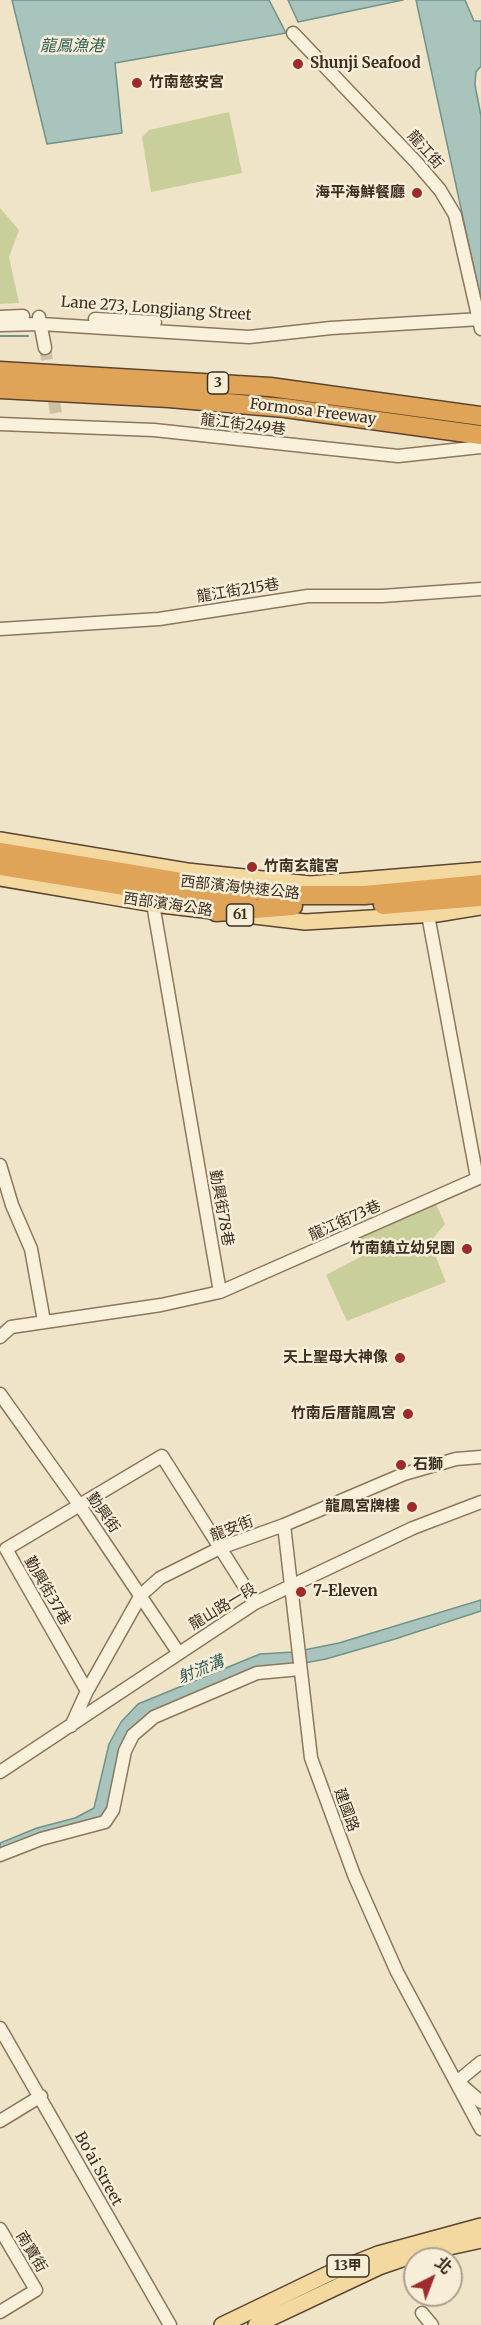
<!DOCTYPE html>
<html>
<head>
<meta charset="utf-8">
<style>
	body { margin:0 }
	#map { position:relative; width:481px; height:2325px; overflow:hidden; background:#f0e4c8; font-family:Merriweather,"Noto Sans TC",serif }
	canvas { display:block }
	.north { position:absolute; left:403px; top:2247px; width:60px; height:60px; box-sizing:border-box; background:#f7eed8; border:2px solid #ada18e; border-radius:50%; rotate:42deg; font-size:16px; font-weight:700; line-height:24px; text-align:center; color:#3d2e20 }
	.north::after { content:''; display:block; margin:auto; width:21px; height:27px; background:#9e2a2b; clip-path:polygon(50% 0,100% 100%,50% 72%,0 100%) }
</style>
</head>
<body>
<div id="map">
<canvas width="481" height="2325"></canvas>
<div class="north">北</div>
</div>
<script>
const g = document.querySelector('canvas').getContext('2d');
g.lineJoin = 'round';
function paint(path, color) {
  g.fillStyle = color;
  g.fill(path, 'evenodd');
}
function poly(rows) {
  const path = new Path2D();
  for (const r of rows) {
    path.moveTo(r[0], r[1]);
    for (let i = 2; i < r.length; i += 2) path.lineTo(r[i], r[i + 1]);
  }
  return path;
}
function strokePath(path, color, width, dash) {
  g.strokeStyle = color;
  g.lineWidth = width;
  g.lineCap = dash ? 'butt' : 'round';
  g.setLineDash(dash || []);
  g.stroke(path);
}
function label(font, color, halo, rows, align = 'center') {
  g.font = font + ' Merriweather,"Noto Sans TC",serif';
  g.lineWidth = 5;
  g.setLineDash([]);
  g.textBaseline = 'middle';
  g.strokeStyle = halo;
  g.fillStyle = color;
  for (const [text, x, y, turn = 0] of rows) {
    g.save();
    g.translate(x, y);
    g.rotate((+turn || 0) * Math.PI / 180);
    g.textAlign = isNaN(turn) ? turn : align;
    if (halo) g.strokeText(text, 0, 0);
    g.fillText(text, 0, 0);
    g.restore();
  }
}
paint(poly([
	[229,112,242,173,151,192,142,137,149,130],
	[0,208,19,230,9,257,19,303,0,304],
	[435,1202,445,1224,430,1242,446,1282,347,1321,326,1275,364,1255,356,1238]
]), '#c9cf9b');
const water = poly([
	[12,0,269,0,286,33,115,63,122,133,47,144,12,0],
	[288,0,403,0,298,22,288,0],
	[416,0,465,0,474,21,481,21,481,66,476,72,475,85,481,116,481,301,416,0],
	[481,1600,481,1611,395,1639,326,1659,245,1674,141,1722,109,1809,101,1818,0,1852,0,1843,37,1828,75,1818,94,1808,109,1744,121,1722,138,1704,260,1654,294,1652,339,1643,481,1600]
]);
paint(water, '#a9c4bc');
strokePath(water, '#6f938a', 1.5);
strokePath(poly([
	[0,336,28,336]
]), '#6f938a', 2);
strokePath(poly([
	[45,348,56,413]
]), '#ccc0a6', 12, [12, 6]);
const minor = poly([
	[293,33,416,162,440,190,455,215,481,329],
	[0,317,23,316],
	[39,317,45,348],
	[95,319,155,322],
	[0,325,41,324,249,337,331,328,481,319],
	[0,424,154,430,398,456,481,447],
	[0,629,159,619,308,596,382,596,481,589],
	[428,915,477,1178],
	[0,1165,12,1205,31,1249,44,1321],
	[220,1292,481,1177],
	[0,1337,11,1327,161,1305,220,1292,153,904],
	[0,1394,80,1506,178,1652],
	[284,1525,311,1758,354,1875,397,1972,481,2129],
	[87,1691,6,1549,162,1456,255,1603],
	[71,1726,87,1691,141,1595,160,1578,220,1548,284,1525,404,1474,456,1459,481,1457],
	[0,1772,255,1603,413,1528,481,1502],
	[0,1855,41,1839,105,1822,113,1810,125,1751,133,1735,154,1717,257,1673,300,1669],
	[0,2028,170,2325],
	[458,2081,481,2062],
	[459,2083,481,2102],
	[0,2121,41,2096],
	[0,2229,36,2290,0,2312],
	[422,2313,432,2325]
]);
const major = poly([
	[0,840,187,871,310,884,481,870],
	[0,878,153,904,305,922,437,914,481,907],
	[222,2325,330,2273,378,2254,481,2226],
	[256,2325,379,2267,417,2254,481,2240]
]);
const highway = poly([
	[0,371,270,387,481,416],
	[0,389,169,398,285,408,481,435],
	[0,852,181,882,300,895,365,895,481,884],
	[0,866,180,895,247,902],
	[383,905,481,897],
	[216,912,293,906]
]);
strokePath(minor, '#8d765c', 15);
strokePath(major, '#5b4430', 18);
strokePath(highway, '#5b4430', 21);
strokePath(minor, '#faf1dc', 12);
strokePath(major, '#f3d9a0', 15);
strokePath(highway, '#e0a458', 18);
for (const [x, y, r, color] of [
	[298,64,6,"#9e2a2b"],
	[137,83,6,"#9e2a2b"],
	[417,193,6,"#9e2a2b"],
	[252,867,6,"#9e2a2b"],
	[467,1249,6,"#9e2a2b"],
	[400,1358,6,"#9e2a2b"],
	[408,1414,6,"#9e2a2b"],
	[401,1465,6,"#9e2a2b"],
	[412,1507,6,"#9e2a2b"],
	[301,1592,6,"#9e2a2b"]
]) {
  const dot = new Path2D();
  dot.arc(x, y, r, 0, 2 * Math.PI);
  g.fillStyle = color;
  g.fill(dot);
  strokePath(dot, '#f7eed8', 2);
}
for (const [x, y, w] of [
	[218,383,21],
	[240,915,27],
	[348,2266,42]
]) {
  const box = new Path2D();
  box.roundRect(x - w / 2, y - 11, w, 22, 4.5);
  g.fillStyle = '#f7eed8';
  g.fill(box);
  strokePath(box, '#3d2e20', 1.5);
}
label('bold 14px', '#3d2e20', null, [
	["3",218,383],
	["61",240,915],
	["13甲",348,2266]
]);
label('bold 15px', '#3d2e20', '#f7eed8', [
	["Shunji Seafood",310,64],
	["竹南慈安宮",149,83],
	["海平海鮮餐廳",405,193,"right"],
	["竹南玄龍宮",264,867],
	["竹南鎮立幼兒園",455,1249,"right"],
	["天上聖母大神像",388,1358,"right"],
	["竹南后厝龍鳳宮",396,1414,"right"],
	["石獅",413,1465],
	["龍鳳宮牌樓",400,1507,"right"],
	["7-Eleven",313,1592]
], 'left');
label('15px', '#3d2e20', '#f7eed8', [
	["龍江街",425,150,48],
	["Lane 273, Longjiang Street",156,309,4],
	["Formosa Freeway",313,412,7],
	["龍江街249巷",243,425,7],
	["龍江街215巷",238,591,-9],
	["西部濱海快速公路",240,888,6],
	["西部濱海公路",168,905,8],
	["勤興街78巷",221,1208,80],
	["龍江街73巷",345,1221,-24],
	["勤興街",103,1513,55],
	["龍安街",232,1529,-21],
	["勤興街37巷",47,1591,60],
	["龍山路一段",223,1607,-31],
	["建國路",346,1810,70],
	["Bo'ai Street",98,2169,61],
	["南寶街",31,2252,59]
]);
label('italic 16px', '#2f5d5a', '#f7eed8', [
	["龍鳳漁港",72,46],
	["射流溝",201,1670,-22]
]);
</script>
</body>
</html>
